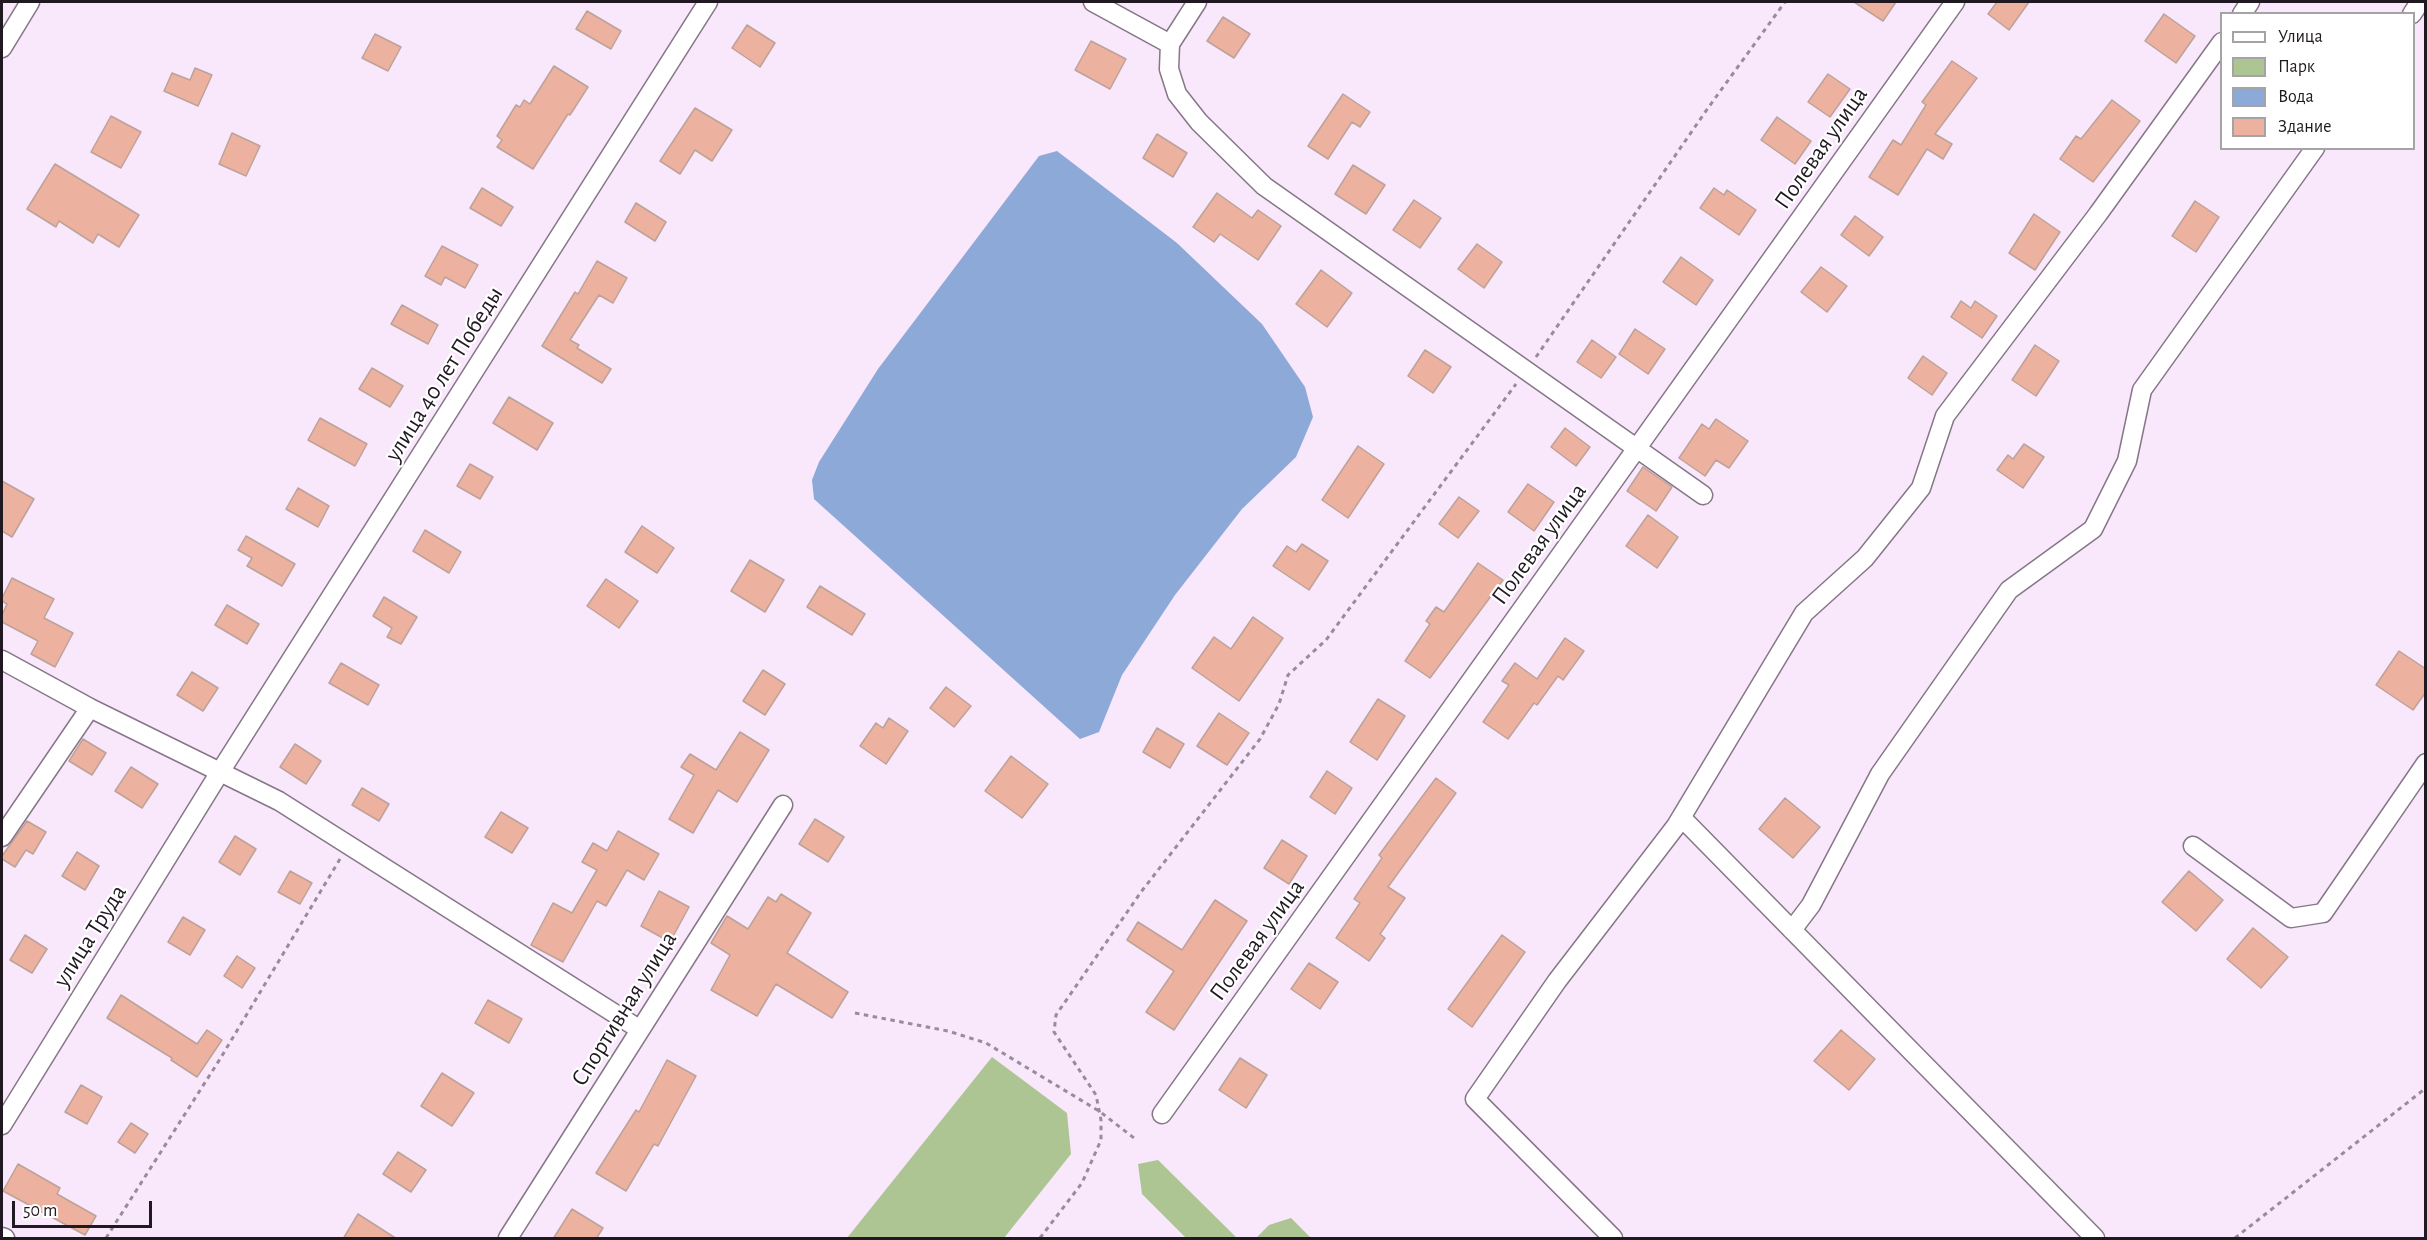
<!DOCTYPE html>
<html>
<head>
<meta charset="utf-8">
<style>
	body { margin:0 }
	#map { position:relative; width:2427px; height:1240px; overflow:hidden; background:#f9e7fb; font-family:"Alegreya Sans",sans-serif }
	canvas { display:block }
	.frame { position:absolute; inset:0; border:3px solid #201921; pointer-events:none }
	.legend { position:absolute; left:2220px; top:12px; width:195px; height:138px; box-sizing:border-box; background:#fff; border:2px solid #a6a3a6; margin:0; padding:8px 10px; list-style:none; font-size:18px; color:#201921 }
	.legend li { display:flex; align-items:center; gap:12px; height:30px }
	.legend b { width:30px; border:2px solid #a6a3a6 }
	.scale { position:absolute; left:12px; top:1201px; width:140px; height:27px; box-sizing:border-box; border:3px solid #201921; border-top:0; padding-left:8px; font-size:18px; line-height:21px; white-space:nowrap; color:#201921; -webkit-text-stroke:4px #fff; paint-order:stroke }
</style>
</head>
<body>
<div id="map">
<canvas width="2427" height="1240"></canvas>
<div class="frame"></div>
<ul class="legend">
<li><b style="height:8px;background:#fff"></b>Улица</li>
<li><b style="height:16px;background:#acc593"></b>Парк</li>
<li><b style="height:16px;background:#8da9d8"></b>Вода</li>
<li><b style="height:16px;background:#edb19f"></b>Здание</li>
</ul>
<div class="scale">50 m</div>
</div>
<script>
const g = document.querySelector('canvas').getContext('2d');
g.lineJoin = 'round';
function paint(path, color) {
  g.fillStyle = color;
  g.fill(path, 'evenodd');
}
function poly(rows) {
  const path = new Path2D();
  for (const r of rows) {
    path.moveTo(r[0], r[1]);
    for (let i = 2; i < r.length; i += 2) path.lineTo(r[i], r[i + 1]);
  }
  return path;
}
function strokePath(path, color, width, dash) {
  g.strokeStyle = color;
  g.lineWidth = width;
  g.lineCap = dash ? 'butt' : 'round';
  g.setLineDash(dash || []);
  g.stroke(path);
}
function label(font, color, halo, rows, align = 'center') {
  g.font = font + ' "Alegreya Sans",sans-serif';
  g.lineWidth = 4.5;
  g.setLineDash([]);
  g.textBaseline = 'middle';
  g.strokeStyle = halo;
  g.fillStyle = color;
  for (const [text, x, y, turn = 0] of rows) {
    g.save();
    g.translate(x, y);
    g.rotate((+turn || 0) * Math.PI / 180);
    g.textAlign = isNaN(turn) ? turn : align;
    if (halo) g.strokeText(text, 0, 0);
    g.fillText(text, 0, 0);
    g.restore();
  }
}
paint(poly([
	[992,1057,1067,1113,1071,1154,1004,1238,847,1238],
	[1158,1160,1237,1238,1186,1238,1142,1194,1138,1164],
	[1291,1218,1311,1238,1256,1238,1269,1225]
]), '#acc593');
paint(poly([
	[1057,151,1177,243,1262,324,1305,387,1313,417,1296,457,1242,509,1175,595,1122,675,1099,732,1080,739,814,499,812,480,819,462,878,369,1039,156]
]), '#8da9d8');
const building = poly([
	[1854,2,1896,2,1883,21,1854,2],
	[1997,2,2029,2,2009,30,1988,14,1997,2],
	[587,11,621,31,611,49,576,29,587,11],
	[2164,14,2195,36,2176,63,2145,41,2164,14],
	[1223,17,1250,34,1234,58,1207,41,1223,17],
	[747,25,775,43,760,67,732,48,747,25],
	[375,34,401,47,388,71,362,58,375,34],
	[1091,41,1126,59,1110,89,1075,70,1091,41],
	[1952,61,1977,78,1935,134,1952,144,1943,159,1927,149,1898,195,1869,177,1893,140,1901,145,1926,105,1922,102,1952,61],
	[554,66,588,87,570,115,568,114,533,169,497,147,502,140,497,136,516,105,520,107,524,100,530,104,554,66],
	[195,68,212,75,198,106,164,91,172,73,190,80,195,68],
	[1828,74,1850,89,1830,117,1808,102,1828,74],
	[1343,94,1370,112,1360,127,1352,122,1328,159,1308,146,1343,94],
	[2112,100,2140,121,2093,182,2060,159,2076,136,2081,139,2112,100],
	[695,108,732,130,712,161,695,150,680,174,660,161,695,108],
	[111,116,141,132,121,168,91,152,111,116],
	[1777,117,1811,141,1795,164,1761,140,1777,117],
	[232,133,260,146,246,176,219,164,232,133],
	[1157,134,1187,153,1173,177,1143,158,1157,134],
	[55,164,139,215,119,247,98,234,93,243,59,221,56,227,27,209,55,164],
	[1353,165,1385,185,1366,214,1335,194,1353,165],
	[482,188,513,207,501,226,470,208,482,188],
	[1714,188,1724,195,1727,190,1756,210,1739,235,1700,208,1714,188],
	[1217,193,1252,218,1258,210,1281,226,1258,260,1220,234,1214,242,1193,227,1217,193],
	[1414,200,1441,218,1420,248,1393,230,1414,200],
	[2195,201,2219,217,2196,252,2172,236,2195,201],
	[636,203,666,222,655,241,625,222,636,203],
	[2034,214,2060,232,2035,270,2009,253,2034,214],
	[1855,216,1883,237,1869,256,1841,235,1855,216],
	[1477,244,1502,262,1484,288,1458,269,1477,244],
	[442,246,478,265,465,288,445,277,441,285,425,276,442,246],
	[1681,257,1713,280,1696,305,1663,282,1681,257],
	[597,261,627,278,613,303,599,295,570,340,579,345,577,348,611,369,602,383,542,346,575,292,578,294,597,261],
	[1821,267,1847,286,1827,312,1801,292,1821,267],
	[1321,270,1352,293,1327,327,1296,304,1321,270],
	[1961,301,1971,308,1975,301,1997,316,1982,338,1951,317,1961,301],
	[402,305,438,325,428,344,391,324,402,305],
	[1635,329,1665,349,1648,374,1619,354,1635,329],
	[1592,340,1616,357,1601,378,1577,362,1592,340],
	[2035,345,2059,361,2036,396,2012,380,2035,345],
	[1425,350,1451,367,1433,393,1408,376,1425,350],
	[1923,356,1947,373,1932,395,1908,378,1923,356],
	[372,368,403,386,390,407,359,389,372,368],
	[509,397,553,423,537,450,493,423,509,397],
	[320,418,367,444,355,466,308,440,320,418],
	[1716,419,1748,441,1729,468,1716,460,1705,476,1679,458,1702,424,1709,429,1716,419],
	[1565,428,1590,447,1576,466,1551,447,1565,428],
	[2024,444,2044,457,2023,488,1997,470,2008,455,2013,459,2024,444],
	[1358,446,1384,464,1348,518,1322,500,1358,446],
	[470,464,493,477,480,499,457,486,470,464],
	[1643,467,1672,487,1656,511,1627,491,1643,467],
	[2,481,34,499,12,537,2,531,2,481],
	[1528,484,1554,502,1534,531,1508,512,1528,484],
	[298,488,329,506,318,527,286,509,298,488],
	[1459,497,1479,511,1458,538,1439,524,1459,497],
	[1648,515,1678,537,1657,568,1626,546,1648,515],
	[642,526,674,548,657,573,625,552,642,526],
	[425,530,461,552,449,573,413,551,425,530],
	[246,536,295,564,282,586,247,566,252,558,238,550,246,536],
	[1302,544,1328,561,1309,590,1273,566,1287,546,1296,552,1302,544],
	[750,560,784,580,765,612,731,591,750,560],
	[1478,563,1503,580,1430,678,1405,661,1430,624,1426,621,1436,607,1444,612,1478,563],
	[12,578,54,599,44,618,73,633,55,667,31,654,38,641,2,622,2,615,7,604,2,601,2,598,12,578],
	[606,579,638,601,619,628,587,606,606,579],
	[820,586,865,614,852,635,807,607,820,586],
	[384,597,417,617,401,644,387,637,392,628,373,616,384,597],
	[227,605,259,624,247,644,215,625,227,605],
	[1253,617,1283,638,1239,701,1192,668,1214,637,1231,649,1253,617],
	[1565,638,1584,651,1563,680,1558,676,1537,705,1534,703,1508,739,1483,722,1509,685,1502,681,1515,663,1537,679,1565,638],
	[2399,651,2426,669,2426,692,2413,710,2376,685,2399,651],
	[341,663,379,685,368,705,329,683,341,663],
	[763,670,785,684,765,715,743,701,763,670],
	[192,672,218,688,203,711,177,695,192,672],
	[946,687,971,706,954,727,930,708,946,687],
	[1378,699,1405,716,1377,760,1350,742,1378,699],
	[1219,713,1249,733,1227,765,1197,746,1219,713],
	[889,718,908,731,886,764,860,746,876,723,883,728,889,718],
	[1157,728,1184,744,1170,768,1143,752,1157,728],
	[740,732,769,750,737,802,718,790,693,833,669,819,694,775,681,767,690,754,716,770,740,732],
	[83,739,106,753,92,775,69,761,83,739],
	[295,744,321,761,306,784,280,767,295,744],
	[1011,756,1048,784,1022,818,985,791,1011,756],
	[131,767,158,784,142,808,115,791,131,767],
	[1327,771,1352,788,1335,814,1310,797,1327,771],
	[1436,778,1456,793,1388,887,1405,898,1380,934,1385,938,1369,961,1336,938,1360,903,1354,899,1382,858,1379,855,1436,778],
	[362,788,389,804,379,821,352,805,362,788],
	[1785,798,1820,827,1793,858,1759,829,1785,798],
	[501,812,528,828,512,853,485,837,501,812],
	[815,819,844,837,828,862,799,844,815,819],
	[27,821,46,832,33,854,26,850,15,867,2,859,2,856,27,821],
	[618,831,659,854,644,880,627,870,606,906,597,901,563,962,531,945,553,903,572,913,597,870,582,862,593,843,607,851,618,831],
	[235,836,256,849,240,875,219,862,235,836],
	[1282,840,1307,856,1289,884,1264,868,1282,840],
	[77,852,99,866,85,890,62,876,77,852],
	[290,871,312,883,300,904,278,892,290,871],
	[2189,871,2223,900,2196,931,2162,902,2189,871],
	[659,891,689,907,670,942,641,926,659,891],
	[781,894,811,913,787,953,848,992,832,1018,776,984,757,1016,711,990,730,955,711,943,727,916,748,929,768,897,776,902,781,894],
	[1215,900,1247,921,1174,1030,1146,1012,1174,971,1127,940,1138,922,1182,950,1215,900],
	[183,917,205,930,190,955,168,942,183,917],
	[2253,928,2288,957,2261,988,2227,959,2253,928],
	[25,935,47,949,32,973,10,960,25,935],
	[1502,935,1525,952,1472,1027,1448,1009,1502,935],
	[237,956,255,968,242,988,224,976,237,956],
	[1309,963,1338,982,1320,1009,1291,989,1309,963],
	[121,995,197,1044,207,1030,222,1040,197,1077,171,1060,172,1058,107,1018,121,995],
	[488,1000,522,1019,509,1043,475,1023,488,1000],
	[1841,1030,1875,1059,1849,1090,1814,1061,1841,1030],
	[1240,1058,1267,1075,1246,1108,1219,1090,1240,1058],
	[667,1060,696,1076,658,1146,654,1144,626,1191,596,1173,636,1110,639,1112,667,1060],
	[442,1073,474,1093,452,1126,421,1106,442,1073],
	[81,1085,102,1097,87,1124,65,1112,81,1085],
	[131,1123,148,1134,135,1153,118,1142,131,1123],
	[398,1152,426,1170,411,1192,383,1174,398,1152],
	[18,1164,60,1188,57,1194,96,1216,85,1235,3,1191,18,1164],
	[572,1209,603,1228,596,1239,553,1239,572,1209],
	[358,1214,397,1239,343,1239,358,1214]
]);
paint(building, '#edb19f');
strokePath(building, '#bda29a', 1.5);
const minor = poly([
	[1093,2,1170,44],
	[1197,2,1170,44,1169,69,1177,94,1199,122,1264,186,1703,495],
	[2242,14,2250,2],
	[2412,14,2420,2],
	[2,48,30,2],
	[2,660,90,708,279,801,639,1029],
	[1682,818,2095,1238],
	[2,837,90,708],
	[2193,846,2291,918,2323,913,2426,763],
	[1792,930,1811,905,1880,774,2009,590,2093,529,2127,461,2142,390,2315,148],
	[1162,1114,1955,2],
	[2,1125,220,772,708,2],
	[2,1237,5,1238],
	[508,1238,783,805],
	[1613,1238,1475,1099,1557,981,1676,826,1804,613,1865,558,1921,488,1945,416,2098,214,2222,42]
]);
strokePath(minor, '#867688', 21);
strokePath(poly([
	[1536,357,1708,108,1785,2],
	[855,1013,948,1031,986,1043,1099,1111,1134,1138],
	[106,1238,220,1059,340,859],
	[1040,1238,1082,1183,1101,1140,1101,1120,1096,1095,1054,1032,1056,1015,1141,892,1260,739,1279,704,1288,675,1326,640,1516,384],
	[2235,1238,2426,1088]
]), '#988b9a', 3, [4.5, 4.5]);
strokePath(minor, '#fff', 18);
label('24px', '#201921', '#fff', [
	["Полевая улица",1821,148,-55],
	["улица 40 лет Победы",444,374,-58],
	["Полевая улица",1539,544,-54],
	["улица Труда",90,936,-58],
	["Полевая улица",1257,940,-54],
	["Спортивная улица",624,1009,-58]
]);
</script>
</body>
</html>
